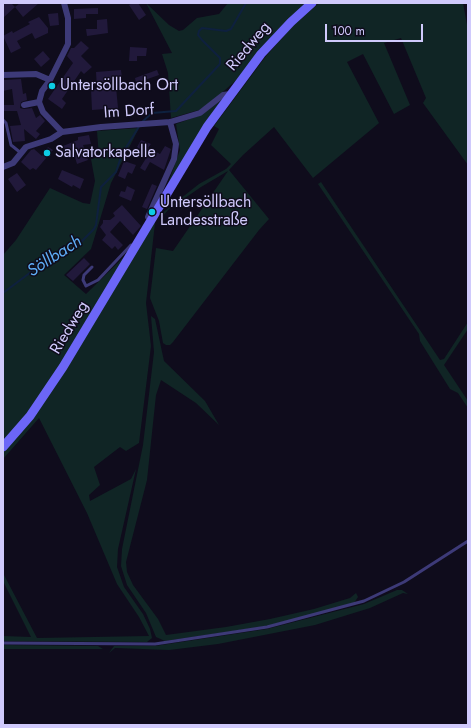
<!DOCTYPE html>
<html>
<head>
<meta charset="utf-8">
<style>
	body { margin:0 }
	#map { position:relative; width:471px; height:728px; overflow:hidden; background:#0f0c1c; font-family:Jost,sans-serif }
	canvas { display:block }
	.frame { position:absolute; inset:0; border:4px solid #d0cafc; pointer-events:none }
	.scale { position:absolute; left:325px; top:24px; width:98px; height:18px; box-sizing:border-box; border:2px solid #d0cafc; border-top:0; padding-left:5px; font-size:12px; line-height:14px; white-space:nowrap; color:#d0cafc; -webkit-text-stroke:3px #0f0c1c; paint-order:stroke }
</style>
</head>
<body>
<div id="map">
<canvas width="471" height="728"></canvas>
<div class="frame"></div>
<div class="scale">100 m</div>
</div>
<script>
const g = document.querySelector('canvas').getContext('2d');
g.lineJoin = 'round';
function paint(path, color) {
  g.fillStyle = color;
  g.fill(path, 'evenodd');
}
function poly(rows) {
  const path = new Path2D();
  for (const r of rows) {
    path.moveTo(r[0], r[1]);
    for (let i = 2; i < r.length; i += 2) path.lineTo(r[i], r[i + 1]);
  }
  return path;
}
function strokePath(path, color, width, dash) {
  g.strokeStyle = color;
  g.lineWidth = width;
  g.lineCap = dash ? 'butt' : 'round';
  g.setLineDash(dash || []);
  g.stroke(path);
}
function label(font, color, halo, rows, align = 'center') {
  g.font = font + ' Jost,sans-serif';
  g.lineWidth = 3;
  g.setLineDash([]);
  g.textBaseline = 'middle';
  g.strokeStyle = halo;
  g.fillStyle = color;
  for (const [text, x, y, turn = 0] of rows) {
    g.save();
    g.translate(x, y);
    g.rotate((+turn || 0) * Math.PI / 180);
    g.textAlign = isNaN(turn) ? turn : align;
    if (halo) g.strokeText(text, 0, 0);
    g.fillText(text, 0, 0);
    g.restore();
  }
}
paint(poly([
	[146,3,169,25,179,31,183,30,197,18,219,14,228,3,308,3,240,77,210,103,199,110,171,118,168,73,162,54,172,53],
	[319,3,463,3,468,30,468,165,423,103,426,98,401,38,384,43,410,105,394,114,363,54,347,62,379,123,313,178,274,127,243,155,229,170,269,219,259,230,173,342,170,345,166,345,163,343,159,321,150,298,156,248,173,251,228,171,201,187,169,209,162,217,161,214,199,184,226,169,231,164,211,145,219,129,214,126,266,56,294,25],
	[222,100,165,192,180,150,176,124,201,115],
	[139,128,111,183,91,249,64,275,86,294,132,249,60,366,28,414,3,442,3,255,16,240,50,188,83,203,90,204,95,181,91,159,99,157,97,131],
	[321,182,440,360,444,359,468,322,468,329,444,365,468,401,468,408,458,393,450,389,420,341,419,334,318,184],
	[154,223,155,223,146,303,151,346,139,443,126,451,120,447,94,467,100,485,89,495,90,501,131,479,136,469,118,549,117,567,124,587,143,614,150,629,152,638,147,642,3,641,3,636,31,637,3,581,3,573,37,638,149,636,139,617,117,584,87,513,39,418,3,459,3,451],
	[151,316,155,319,164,361,205,401,219,425,196,403,161,380,156,395,147,480,126,562,127,572,133,585,158,619,166,635,226,627,270,619,314,609,350,598,356,593,358,597,354,603,267,626,165,641,156,637,146,613,127,585,121,566,122,549,143,445,154,352],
	[397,590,402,590,408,594,403,593,370,608,315,625,218,644,169,650,115,648,109,653,114,646,155,646,267,629,364,604],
	[3,645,98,646,103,649,3,649]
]), '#102525');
strokePath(poly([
	[142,122,152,113,176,111,220,64,220,58,202,40,198,35,199,31,202,28,226,31,231,29,246,3],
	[3,293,31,272,77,246,94,229,96,225,101,187,116,172,122,154,140,125]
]), '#0e203e', 2);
paint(poly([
	[3,3,11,3,15,7,20,3,39,3,23,17,15,7,3,18],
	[132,3,138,3,146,15,139,20,129,5],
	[98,8,98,14,86,14,86,18,74,19,74,9],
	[58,13,59,25,50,26,48,14],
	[39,17,48,28,48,33,35,39,32,33,17,41,21,48,11,53,3,36,12,31,13,33,30,24,28,22],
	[107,19,108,33,87,36,86,29,97,29,97,20],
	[81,41,89,48,81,56,92,67,84,74,81,71,62,99,66,103,62,109,48,99,73,63,67,56,71,48,74,48],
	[130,47,147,48,146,56,137,56,137,61,129,61],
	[43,51,50,59,41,67,34,59],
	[121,70,123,87,116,87,118,108,92,110,91,89,97,89,96,72],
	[157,70,159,75,136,83,135,78],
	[21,79,23,94,26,93,27,100,21,102,20,108,24,109,32,108,36,118,40,115,45,121,36,131,40,134,36,139,24,129,25,141,13,142,10,126,21,125,17,111,3,111,3,105,14,105,12,89,3,91,3,80],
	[89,135,91,144,83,145,88,160,77,164,74,154,67,156,63,146,78,140,78,137],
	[141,140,151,144,148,148,160,154,165,146,171,149,164,170,150,162,145,171,140,168,148,155,137,147],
	[48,147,53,150,36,170,33,168,30,170,21,162,31,150,34,149,42,156],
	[124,161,136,165,132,174,128,172,125,179,118,176],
	[62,170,84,179,80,189,73,185,72,187,58,179],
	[17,173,26,185,17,192,8,179],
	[152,184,157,186,147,209,142,207],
	[127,186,135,190,131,201,119,196,121,191,125,192],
	[122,205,141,226,133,235,120,221,110,232,123,245,118,250,115,246,112,249,102,240,106,235,100,227,103,223,103,220,110,220,115,216,113,213],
	[84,258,90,264,73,281,66,275]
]), '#21193b');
strokePath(poly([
	[3,120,6,123,11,145,21,153],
	[92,267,84,275,83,280,86,286,98,280,131,245,135,246],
	[3,643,155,644,267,627,364,601,404,582,468,541]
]), '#3d3a78', 3);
strokePath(poly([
	[3,75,36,74,50,80],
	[24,105,39,102],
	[62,132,43,112,39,102,42,91,50,80,68,44,68,18,64,3],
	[3,167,13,163,26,147,51,139,62,132,101,127,170,122,200,113,223,95,230,94],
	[151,218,148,217,174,159,176,144,170,122]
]), '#3d3a78', 6);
strokePath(poly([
	[3,447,30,416,63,367,207,127,261,54,291,22,312,3]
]), '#6c66f7', 9);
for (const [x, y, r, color] of [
	[52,86,4,"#0dcce5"],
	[47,153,4,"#0dcce5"],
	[152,212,4,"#0dcce5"]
]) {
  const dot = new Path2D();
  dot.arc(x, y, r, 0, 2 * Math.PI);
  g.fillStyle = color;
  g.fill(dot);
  strokePath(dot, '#0f0c1c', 1.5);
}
label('16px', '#d0cafc', '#0f0c1c', [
	["Riedweg",249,47,-50],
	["Im Dorf",129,112,-4],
	["Riedweg",70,328,-59]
]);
label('16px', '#d0cafc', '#0f0c1c', [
	["Untersöllbach Ort",60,86],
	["Salvatorkapelle",55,153],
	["Untersöllbach",160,203],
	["Landesstraße",160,221]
], 'left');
label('italic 17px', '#5eadf6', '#0f0c1c', [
	["Söllbach",55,257,-33]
]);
</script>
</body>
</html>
